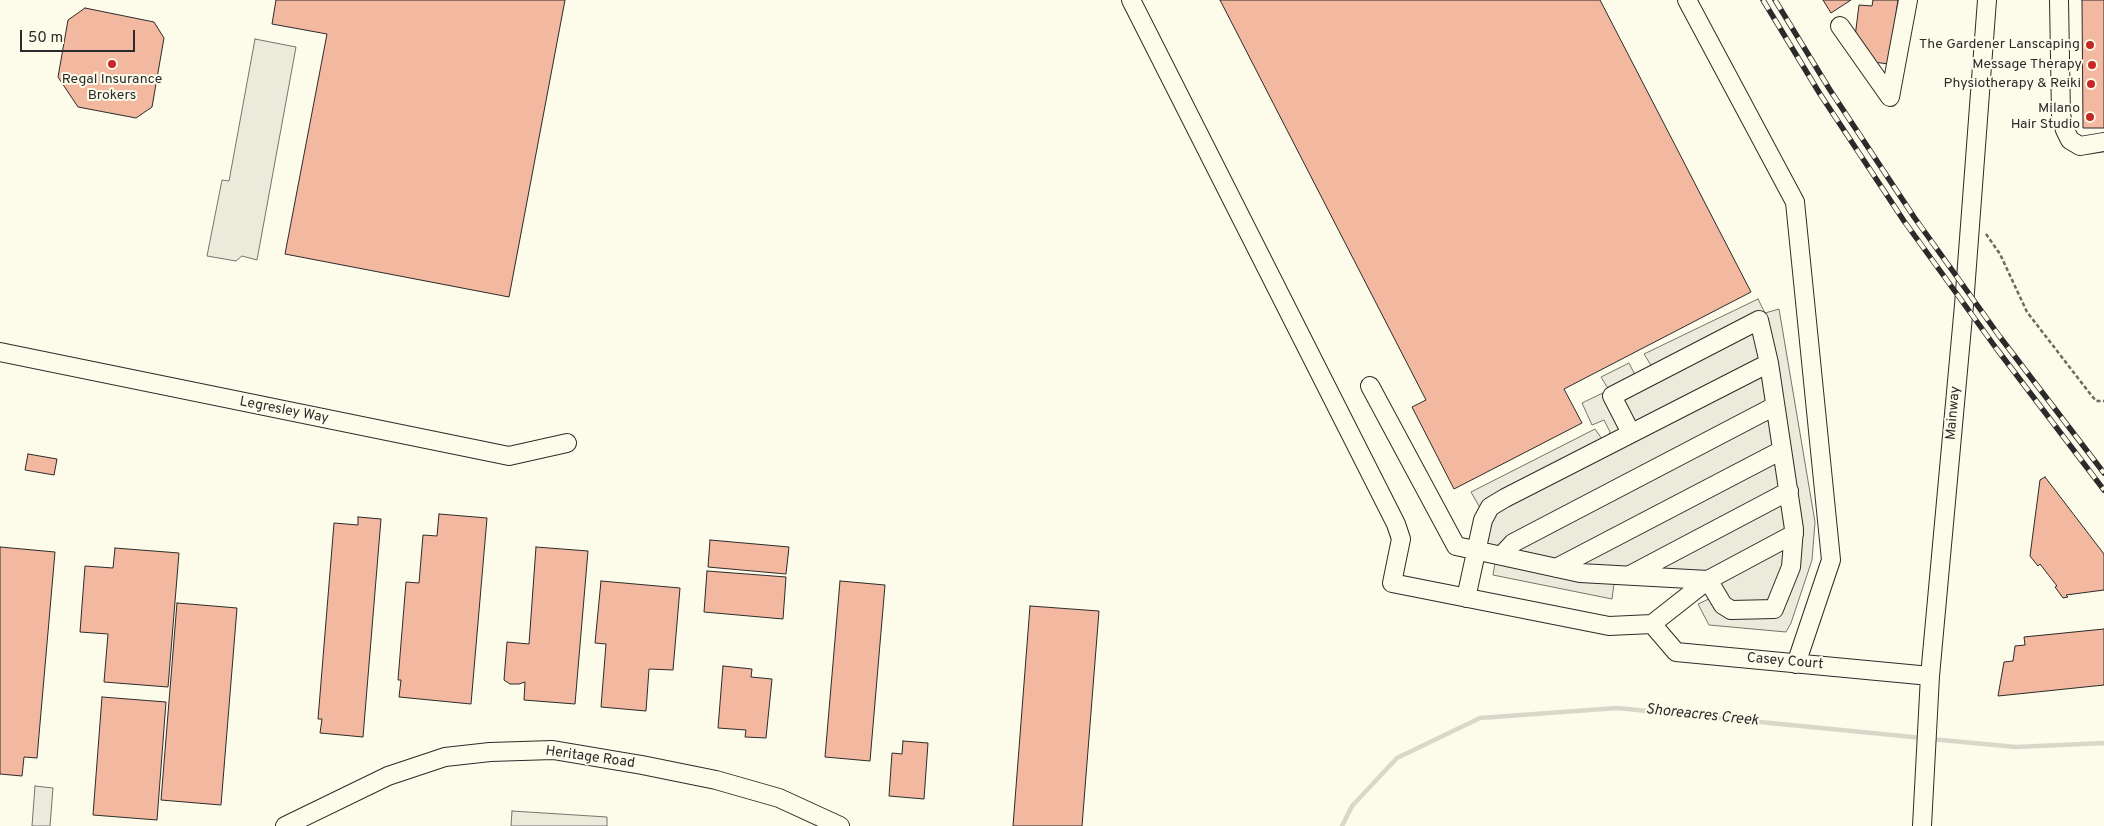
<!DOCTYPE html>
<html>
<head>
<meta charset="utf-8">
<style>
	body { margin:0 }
	#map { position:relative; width:2104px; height:826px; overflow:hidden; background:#fdfbea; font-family:Overpass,sans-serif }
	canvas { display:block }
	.scale { position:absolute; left:20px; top:30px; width:115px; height:22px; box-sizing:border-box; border:2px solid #2b2b2b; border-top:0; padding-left:6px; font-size:15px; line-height:18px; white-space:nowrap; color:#2b2b2b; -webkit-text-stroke:4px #fdfbea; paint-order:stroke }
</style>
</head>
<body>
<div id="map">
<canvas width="2104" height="826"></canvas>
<div class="scale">50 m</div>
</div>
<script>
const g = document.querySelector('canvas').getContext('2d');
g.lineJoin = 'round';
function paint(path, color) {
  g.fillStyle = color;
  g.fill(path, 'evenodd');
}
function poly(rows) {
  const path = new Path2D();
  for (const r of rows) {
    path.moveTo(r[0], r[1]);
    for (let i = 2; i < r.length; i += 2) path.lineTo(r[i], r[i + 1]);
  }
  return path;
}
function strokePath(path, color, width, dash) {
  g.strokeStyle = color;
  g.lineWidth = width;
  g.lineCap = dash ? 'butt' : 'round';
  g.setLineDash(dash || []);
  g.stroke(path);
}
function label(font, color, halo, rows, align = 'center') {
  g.font = font + ' Overpass,sans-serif';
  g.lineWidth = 4;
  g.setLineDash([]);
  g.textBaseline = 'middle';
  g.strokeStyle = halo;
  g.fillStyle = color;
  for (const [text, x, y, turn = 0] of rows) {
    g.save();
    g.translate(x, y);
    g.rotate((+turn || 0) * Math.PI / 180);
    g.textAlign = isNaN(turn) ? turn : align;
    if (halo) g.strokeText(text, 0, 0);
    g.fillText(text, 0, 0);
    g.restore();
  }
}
const parking = poly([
	[255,39,296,47,257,260,242,256,236,261,207,256,222,180,229,181,255,39],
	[1758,299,1765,313,1779,309,1815,522,1812,560,1791,623,1786,632,1709,625,1698,604,1711,598,1708,591,1679,584,1614,584,1612,599,1493,575,1495,563,1468,559,1480,508,1471,492,1595,429,1602,439,1608,437,1610,432,1604,420,1592,425,1582,403,1609,390,1601,377,1629,363,1635,375,1652,367,1644,354,1758,299],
	[35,786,53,788,50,826,32,826,35,786],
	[512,811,607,817,607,826,511,826,512,811]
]);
paint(parking, '#eceadb');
strokePath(parking, '#74746e', 1);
strokePath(poly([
	[1931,739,2016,747,2104,743],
	[1342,826,1352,806,1397,758,1480,718,1617,708,1923,738]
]), '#d8d7c9', 4.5);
const building = poly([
	[276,0,565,0,509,297,285,254,327,34,272,24,276,0],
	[1220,0,1600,0,1751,292,1564,389,1582,423,1454,489,1412,407,1426,400,1220,0],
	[1823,0,1851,0,1831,13,1823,0],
	[1873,0,1898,0,1889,64,1865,61,1854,45,1859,5,1872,6,1873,0],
	[2082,0,2104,0,2104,128,2083,128,2082,0],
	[85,8,154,22,164,38,152,107,136,118,78,107,58,77,68,20,85,8],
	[28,454,57,459,54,475,25,470,28,454],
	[2045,477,2104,554,2104,590,2066,595,2068,597,2063,598,2055,587,2057,586,2040,564,2038,566,2030,556,2040,480,2045,477],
	[439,514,487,518,471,704,399,697,401,680,398,680,406,582,419,583,423,535,437,536,439,514],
	[358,517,381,519,363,737,320,733,322,719,318,719,334,523,358,525,358,517],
	[710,540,789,547,786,574,708,567,710,540],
	[0,547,55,552,37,758,24,757,22,776,0,774,0,547],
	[536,547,588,551,575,704,524,700,525,682,519,684,510,684,504,680,507,642,529,644,536,547],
	[115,548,179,553,168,687,104,682,108,634,80,632,85,566,113,568,115,548],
	[707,571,786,577,783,619,704,612,707,571],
	[601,581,680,588,673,670,649,669,646,711,601,707,606,644,595,643,601,581],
	[840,581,885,585,870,761,825,757,840,581],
	[177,603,237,608,221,805,161,800,177,603],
	[1030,606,1099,611,1082,826,1013,826,1030,606],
	[2104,629,2104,685,1998,696,2004,662,2013,661,2015,646,2025,645,2024,637,2104,629],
	[723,666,752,669,751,677,772,679,766,738,745,737,746,730,718,728,723,666],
	[102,697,166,702,157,820,93,815,102,697],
	[903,741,928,743,924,799,889,796,892,753,902,754,903,741]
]);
paint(building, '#f2b8a0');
strokePath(building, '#2b2b2b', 1);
const minor = poly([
	[1131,0,1396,524,1401,539,1392,583,1609,626,1652,624,1708,580,1794,534],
	[1687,0,1795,202,1831,560,1796,664],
	[2059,0,2061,115,2065,130,2070,140,2080,146,2104,142],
	[1840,26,1890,97,1908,0],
	[0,352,509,456,567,443],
	[1370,386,1456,546,1580,573,1708,580,1723,605,1731,610,1774,609,1791,567,1794,529,1769,363,1759,320,1612,396,1631,433],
	[1501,556,1513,543,1775,406],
	[1556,568,1782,450],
	[1630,575,1789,491],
	[1466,598,1483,520,1490,507,1505,498,1769,363],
	[1652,624,1676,652,1930,676],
	[285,826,388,776,445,757,490,752,553,750,642,765,716,780,779,798,840,826],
	[1922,826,1930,676,1964,305,1987,0]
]);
strokePath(minor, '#2b2b2b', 20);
strokePath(poly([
	[1986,234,2000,254,2027,312,2088,391,2096,401,2104,401]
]), '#6a6964', 2.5, [4, 2.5]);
strokePath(minor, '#fdfbea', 18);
const rail = poly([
	[1763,0,1820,94,1904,221,1996,348,2104,490],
	[1775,0,1830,90,1914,217,2000,337,2104,473]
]);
strokePath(rail, '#2b2b2b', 5.5);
strokePath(rail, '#fdfbea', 4, [11]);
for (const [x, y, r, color] of [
	[2090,45,5,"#c62828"],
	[112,64,5,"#c62828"],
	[2092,65,5,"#c62828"],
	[2091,84,5,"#c62828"],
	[2090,117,5,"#c62828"]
]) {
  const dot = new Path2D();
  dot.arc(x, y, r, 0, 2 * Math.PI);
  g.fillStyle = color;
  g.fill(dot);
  strokePath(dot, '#fdfbea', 2);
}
label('14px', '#2b2b2b', '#fdfbea', [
	["The Gardener Lanscaping",2080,45],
	["Message Therapy",2082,65],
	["Regal Insurance",112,80,"center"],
	["Brokers",112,96,"center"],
	["Physiotherapy & Reiki",2081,84],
	["Milano",2080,109],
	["Hair Studio",2080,125]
], 'right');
label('14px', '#2b2b2b', '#fdfbea', [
	["Legresley Way",284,411,11],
	["Mainway",1954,413,-85],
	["Casey Court",1785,662,5],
	["Heritage Road",590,758,8]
]);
label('italic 15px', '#2b2b2b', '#fdfbea', [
	["Shoreacres Creek",1702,716,6]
]);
</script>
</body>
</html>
